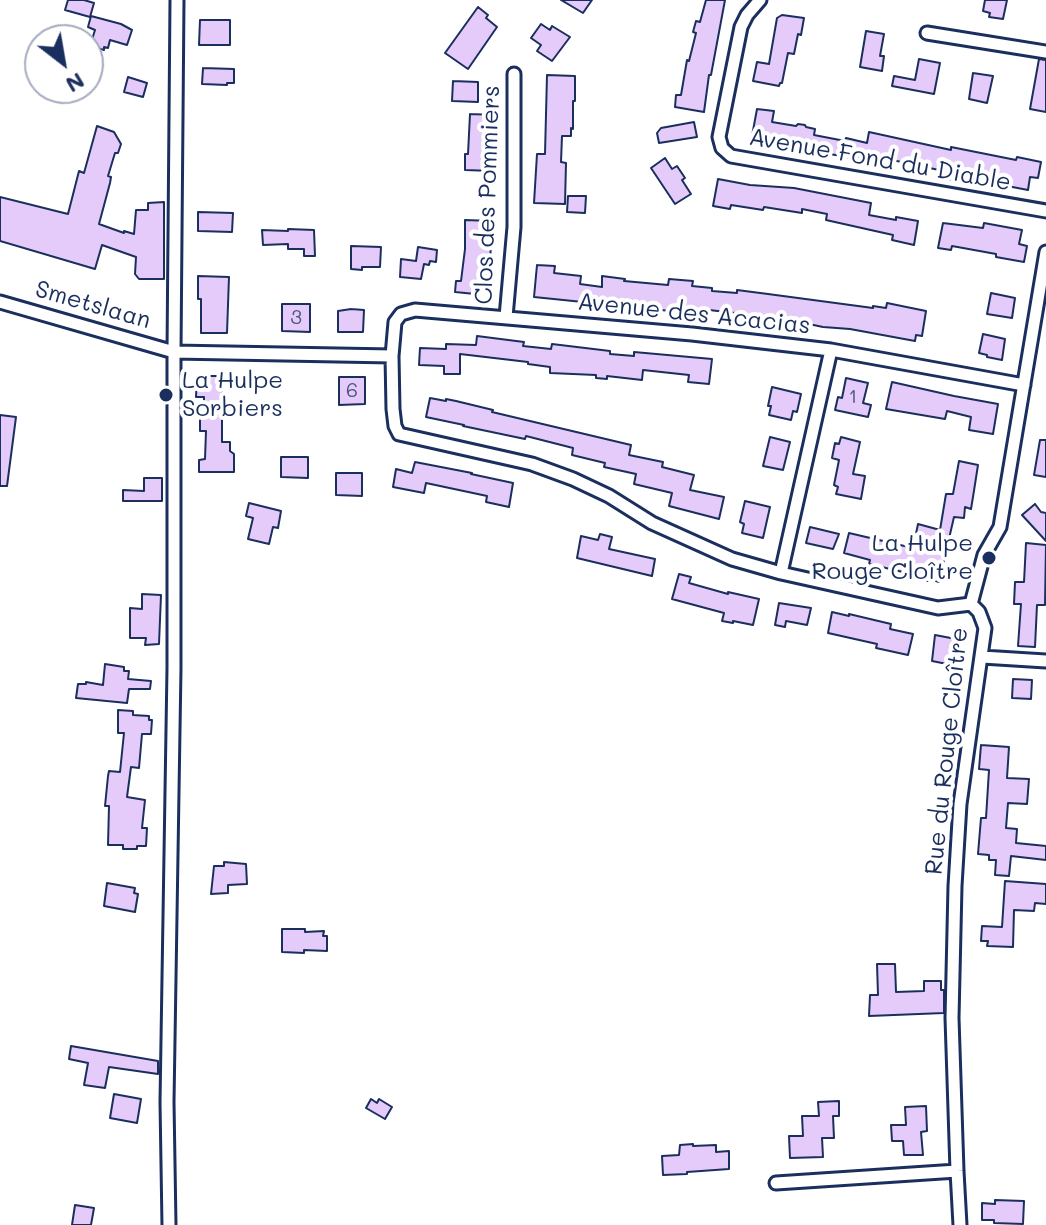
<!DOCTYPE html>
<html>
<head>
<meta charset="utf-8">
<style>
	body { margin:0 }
	#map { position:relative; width:1046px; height:1225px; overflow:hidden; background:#fff; font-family:Mali,sans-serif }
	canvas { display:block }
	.north { position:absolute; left:24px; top:24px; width:80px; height:80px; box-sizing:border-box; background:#fff; border:2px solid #a4acbf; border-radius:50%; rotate:149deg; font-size:22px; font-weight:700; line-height:32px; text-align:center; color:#1b2f5e }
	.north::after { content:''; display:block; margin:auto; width:28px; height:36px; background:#1b2f5e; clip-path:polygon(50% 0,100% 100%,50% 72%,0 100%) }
</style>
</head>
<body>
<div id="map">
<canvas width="1046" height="1225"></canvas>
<div class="north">N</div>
</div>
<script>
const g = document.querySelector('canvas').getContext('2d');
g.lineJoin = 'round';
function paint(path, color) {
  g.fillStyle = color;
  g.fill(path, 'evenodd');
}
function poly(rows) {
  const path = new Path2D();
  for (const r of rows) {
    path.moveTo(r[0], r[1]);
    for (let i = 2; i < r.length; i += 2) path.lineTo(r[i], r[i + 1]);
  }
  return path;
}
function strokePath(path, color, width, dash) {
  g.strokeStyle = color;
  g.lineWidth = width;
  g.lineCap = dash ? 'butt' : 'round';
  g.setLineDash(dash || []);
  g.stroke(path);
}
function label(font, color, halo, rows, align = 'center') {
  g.font = font + ' Mali,sans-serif';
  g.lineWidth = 8;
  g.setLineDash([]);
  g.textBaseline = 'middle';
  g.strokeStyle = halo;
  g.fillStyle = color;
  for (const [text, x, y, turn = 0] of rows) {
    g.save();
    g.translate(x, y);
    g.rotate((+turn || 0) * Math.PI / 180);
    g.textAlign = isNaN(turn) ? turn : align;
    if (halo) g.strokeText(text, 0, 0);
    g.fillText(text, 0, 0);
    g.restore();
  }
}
const building = poly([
	[68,0,84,0,94,3,90,17,65,10,68,0],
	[561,0,592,0,583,13,561,0],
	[706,0,725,0,711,75,709,75,704,112,675,107,676,95,681,95,687,60,689,61,696,33,693,32,696,21,700,22,706,0],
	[985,0,1007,0,1003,19,989,17,990,13,983,11,985,0],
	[478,7,488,15,486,18,497,27,468,69,445,53,478,7],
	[782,15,804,18,801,35,798,34,794,54,788,53,782,83,780,83,779,86,753,81,757,62,769,64,777,18,782,15],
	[91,16,121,24,132,30,127,45,110,40,108,48,104,47,104,50,90,46,95,30,88,27,91,16],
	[200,20,230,20,230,45,199,45,200,20],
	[541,24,550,30,552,26,570,37,552,61,537,51,541,45,531,38,541,24],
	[866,31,884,34,880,56,884,56,882,71,860,67,866,31],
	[919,59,940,63,934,94,892,86,894,76,915,80,919,59],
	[1039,59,1046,60,1046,112,1030,109,1039,59],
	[203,68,234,69,234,83,227,83,227,85,202,84,203,68],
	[973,73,993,76,987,103,969,99,973,73],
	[547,75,575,76,575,101,573,101,573,129,571,128,571,136,562,136,561,162,566,163,565,204,534,203,537,154,545,154,547,75],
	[128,77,147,83,143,97,124,92,128,77],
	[453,81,478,82,478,102,452,101,453,81],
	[757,109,774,111,772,122,796,126,798,124,805,125,806,127,815,129,814,135,845,141,846,138,867,143,869,132,951,150,951,147,1016,160,1017,157,1041,162,1038,178,1030,177,1028,190,955,176,954,180,948,179,948,173,939,170,878,157,877,160,852,155,852,158,758,141,759,137,752,136,757,109],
	[470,114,495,115,492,171,465,170,465,154,468,154,470,114],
	[694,122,697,137,659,143,657,133,661,128,694,122],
	[97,126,114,132,121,144,118,153,115,153,108,176,111,177,110,183,99,224,124,233,124,231,134,234,136,210,148,210,148,203,164,202,164,279,139,279,135,274,136,257,102,245,95,269,0,241,0,197,68,214,79,171,84,173,97,126],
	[665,158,672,169,677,166,685,178,682,180,691,194,675,204,651,168,665,158],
	[718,179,750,185,794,188,871,203,869,215,896,220,896,217,918,221,914,245,892,240,893,235,826,220,827,214,802,209,802,213,764,207,763,210,731,205,730,209,713,206,718,179],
	[568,196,586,196,585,213,567,212,568,196],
	[198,212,233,213,232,232,198,231,198,212],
	[465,220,492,221,489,284,479,282,478,293,475,292,475,294,455,292,456,281,461,281,465,249,465,220],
	[943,223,983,228,984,223,1022,230,1019,244,1027,246,1024,262,996,257,996,254,952,246,951,250,938,248,943,223],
	[288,229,314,230,315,256,304,256,304,249,288,249,288,244,263,245,262,230,288,231,288,229],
	[351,246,381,247,380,267,362,267,362,270,351,269,351,246],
	[418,247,437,250,436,262,430,261,429,265,424,264,421,279,400,277,401,259,416,261,418,247],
	[537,265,555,266,554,273,581,276,580,284,602,287,602,276,625,279,624,281,668,285,669,279,693,281,692,286,712,288,712,291,737,293,737,290,768,294,873,308,873,306,886,308,887,303,926,311,922,336,916,335,915,341,850,329,823,327,804,323,734,316,735,313,709,310,709,314,690,311,690,313,534,297,537,265],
	[198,276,229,277,227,333,201,333,201,299,198,299,198,276],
	[991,293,1015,298,1012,318,987,314,991,293],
	[282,304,310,304,310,332,282,331,282,304],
	[351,309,364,310,363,332,338,332,338,311,351,309],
	[983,334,1005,339,1002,360,987,357,987,355,979,353,983,334],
	[477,336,524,342,523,346,551,349,552,344,610,351,610,354,634,356,634,352,712,359,709,384,688,382,689,375,643,370,642,380,607,376,607,379,596,378,596,375,550,373,550,367,528,364,528,362,460,354,460,374,444,374,444,366,419,365,420,348,446,349,446,344,476,345,477,336],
	[197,376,222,376,222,442,230,442,230,451,234,454,234,472,199,472,199,460,205,459,206,431,200,431,200,418,204,418,204,397,196,397,197,376],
	[339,377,365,377,365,404,339,405,339,377],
	[846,378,868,383,863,403,871,405,868,417,835,410,838,397,842,398,846,378],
	[892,382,954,396,998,404,993,434,969,430,971,417,947,411,945,419,886,409,892,382],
	[772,387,801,394,797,412,793,411,791,420,769,415,771,406,768,406,772,387],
	[430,398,446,401,446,399,456,401,493,410,492,412,631,445,629,455,663,462,662,467,694,475,690,490,724,497,719,519,669,506,672,493,634,484,636,474,604,467,605,463,572,455,573,448,526,436,525,439,463,426,464,425,426,417,430,398],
	[0,415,16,417,7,486,0,486,0,415],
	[770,437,790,442,783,470,763,466,770,437],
	[841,437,860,442,853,474,865,476,861,499,836,494,838,487,834,485,839,460,832,458,835,443,839,444,841,437],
	[1040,440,1046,440,1046,477,1034,475,1040,440],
	[281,457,308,457,308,478,281,477,281,457],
	[959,461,978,465,973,497,971,509,965,507,964,518,954,517,939,582,929,579,928,581,907,574,907,573,869,564,870,560,844,553,849,533,913,548,918,524,940,530,946,494,953,494,959,461],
	[415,462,472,473,471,474,513,483,509,507,486,502,487,496,426,483,424,493,393,487,396,469,412,473,415,462],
	[336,473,362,473,362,496,336,495,336,473],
	[144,478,162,478,162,501,123,501,123,490,144,491,144,478],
	[745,501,770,507,763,538,742,533,744,524,740,522,745,501],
	[249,503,281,511,278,528,273,527,269,544,248,539,253,518,246,516,249,503],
	[1035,504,1041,512,1046,513,1046,541,1022,515,1035,504],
	[810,527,839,534,833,549,806,543,810,527],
	[600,534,612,537,609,549,655,559,652,576,577,558,581,536,598,540,600,534],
	[1026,543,1046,545,1045,605,1037,605,1035,647,1018,646,1021,604,1014,604,1015,582,1024,582,1026,543],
	[679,574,691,577,689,583,728,594,728,592,759,599,753,625,733,621,733,623,722,621,724,613,672,599,679,574],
	[142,594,161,595,159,644,145,645,146,638,130,638,130,608,142,609,142,594],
	[779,603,811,608,807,625,786,621,785,627,775,625,779,603],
	[832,612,849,616,849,614,891,624,890,629,913,634,908,655,876,648,877,644,828,633,832,612],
	[935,635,956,639,952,665,932,661,935,635],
	[105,664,124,667,124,671,129,671,128,679,151,681,150,689,129,689,127,703,76,698,78,684,86,684,86,682,103,685,105,664],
	[1013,679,1032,680,1031,699,1012,698,1013,679],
	[118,710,133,711,133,715,149,716,149,720,152,720,151,734,142,734,139,768,131,767,127,797,145,800,142,828,147,828,146,846,137,846,137,849,123,849,123,845,108,845,109,806,105,806,108,776,109,771,120,772,124,733,118,733,118,710],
	[981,745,1009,747,1007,778,1029,779,1027,804,1008,803,1006,828,1017,829,1016,843,1046,846,1046,860,1011,856,1009,876,995,875,996,860,989,860,989,855,978,854,981,818,986,818,989,770,979,769,981,745],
	[224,862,246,864,247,884,228,885,228,893,211,894,214,866,224,866,224,862],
	[1005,881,1046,884,1046,904,1035,903,1034,911,1014,910,1013,947,987,946,988,941,981,941,982,926,1002,927,1005,881],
	[107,883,135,888,134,893,138,894,135,912,104,906,107,883],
	[282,929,305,929,305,932,324,931,323,936,327,936,327,951,304,950,304,953,282,952,282,929],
	[877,964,895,964,896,992,924,991,924,981,941,981,941,990,944,990,944,1013,869,1016,870,995,878,995,877,964],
	[71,1046,158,1061,158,1074,109,1067,105,1088,84,1085,88,1063,69,1059,71,1046],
	[114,1094,141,1099,137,1123,110,1118,114,1094],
	[371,1099,377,1103,379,1099,392,1107,385,1119,366,1108,371,1099],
	[839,1101,839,1116,833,1116,834,1138,822,1138,823,1157,790,1158,789,1136,803,1136,802,1116,819,1116,818,1102,839,1101],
	[926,1106,927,1131,921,1132,923,1155,904,1155,903,1141,892,1141,891,1125,906,1125,905,1107,926,1106],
	[693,1144,693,1146,716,1145,716,1152,729,1151,729,1169,687,1172,687,1174,663,1175,662,1156,679,1155,680,1145,693,1144],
	[995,1200,1024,1201,1023,1224,994,1223,994,1220,982,1220,982,1203,995,1204,995,1200],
	[75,1205,94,1208,91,1225,72,1225,75,1205]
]);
paint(building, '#e5cbfa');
strokePath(building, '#1b2f5e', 2);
const minor = poly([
	[760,0,747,15,741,27,719,137,722,148,731,156,1046,211],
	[927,33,1046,52],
	[0,302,174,352,392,356],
	[506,317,514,227,514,74],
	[781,573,831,350],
	[971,604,938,608,781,573,732,559,652,523,609,496,573,479,532,464,399,434,395,426,393,409,392,356,395,322,401,314,415,310,692,334,831,350,1024,385],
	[971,604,984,555,1000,527,1046,252],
	[982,657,1046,661],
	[776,1183,957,1171],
	[169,1225,167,1102,174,668,174,352,177,0],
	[960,1225,957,1171,952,1018,955,886,960,804,985,628,979,612,971,604]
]);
strokePath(minor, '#1b2f5e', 17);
strokePath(minor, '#fff', 11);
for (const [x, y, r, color] of [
	[166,395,8,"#1b2f5e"],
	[989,558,8,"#1b2f5e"]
]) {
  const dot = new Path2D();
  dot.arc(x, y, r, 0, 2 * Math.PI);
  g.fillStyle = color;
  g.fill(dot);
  strokePath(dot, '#fff', 3);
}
label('20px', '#4e5685', null, [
	["3",296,318],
	["6",352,391],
	["1",853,397]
]);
label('24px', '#1b2f5e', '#fff', [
	["Avenue Fond du Diable",880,160,10],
	["Clos des Pommiers",488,195,-88],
	["Smetslaan",93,305,16],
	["Avenue des Acacias",694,314,6],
	["Rue du Rouge Cloître",947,751,-84]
]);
label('24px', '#1b2f5e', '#fff', [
	["La Hulpe",182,381],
	["Sorbiers",182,409],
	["La Hulpe",973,544,"right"],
	["Rouge Cloître",973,572,"right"]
], 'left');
</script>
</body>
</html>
